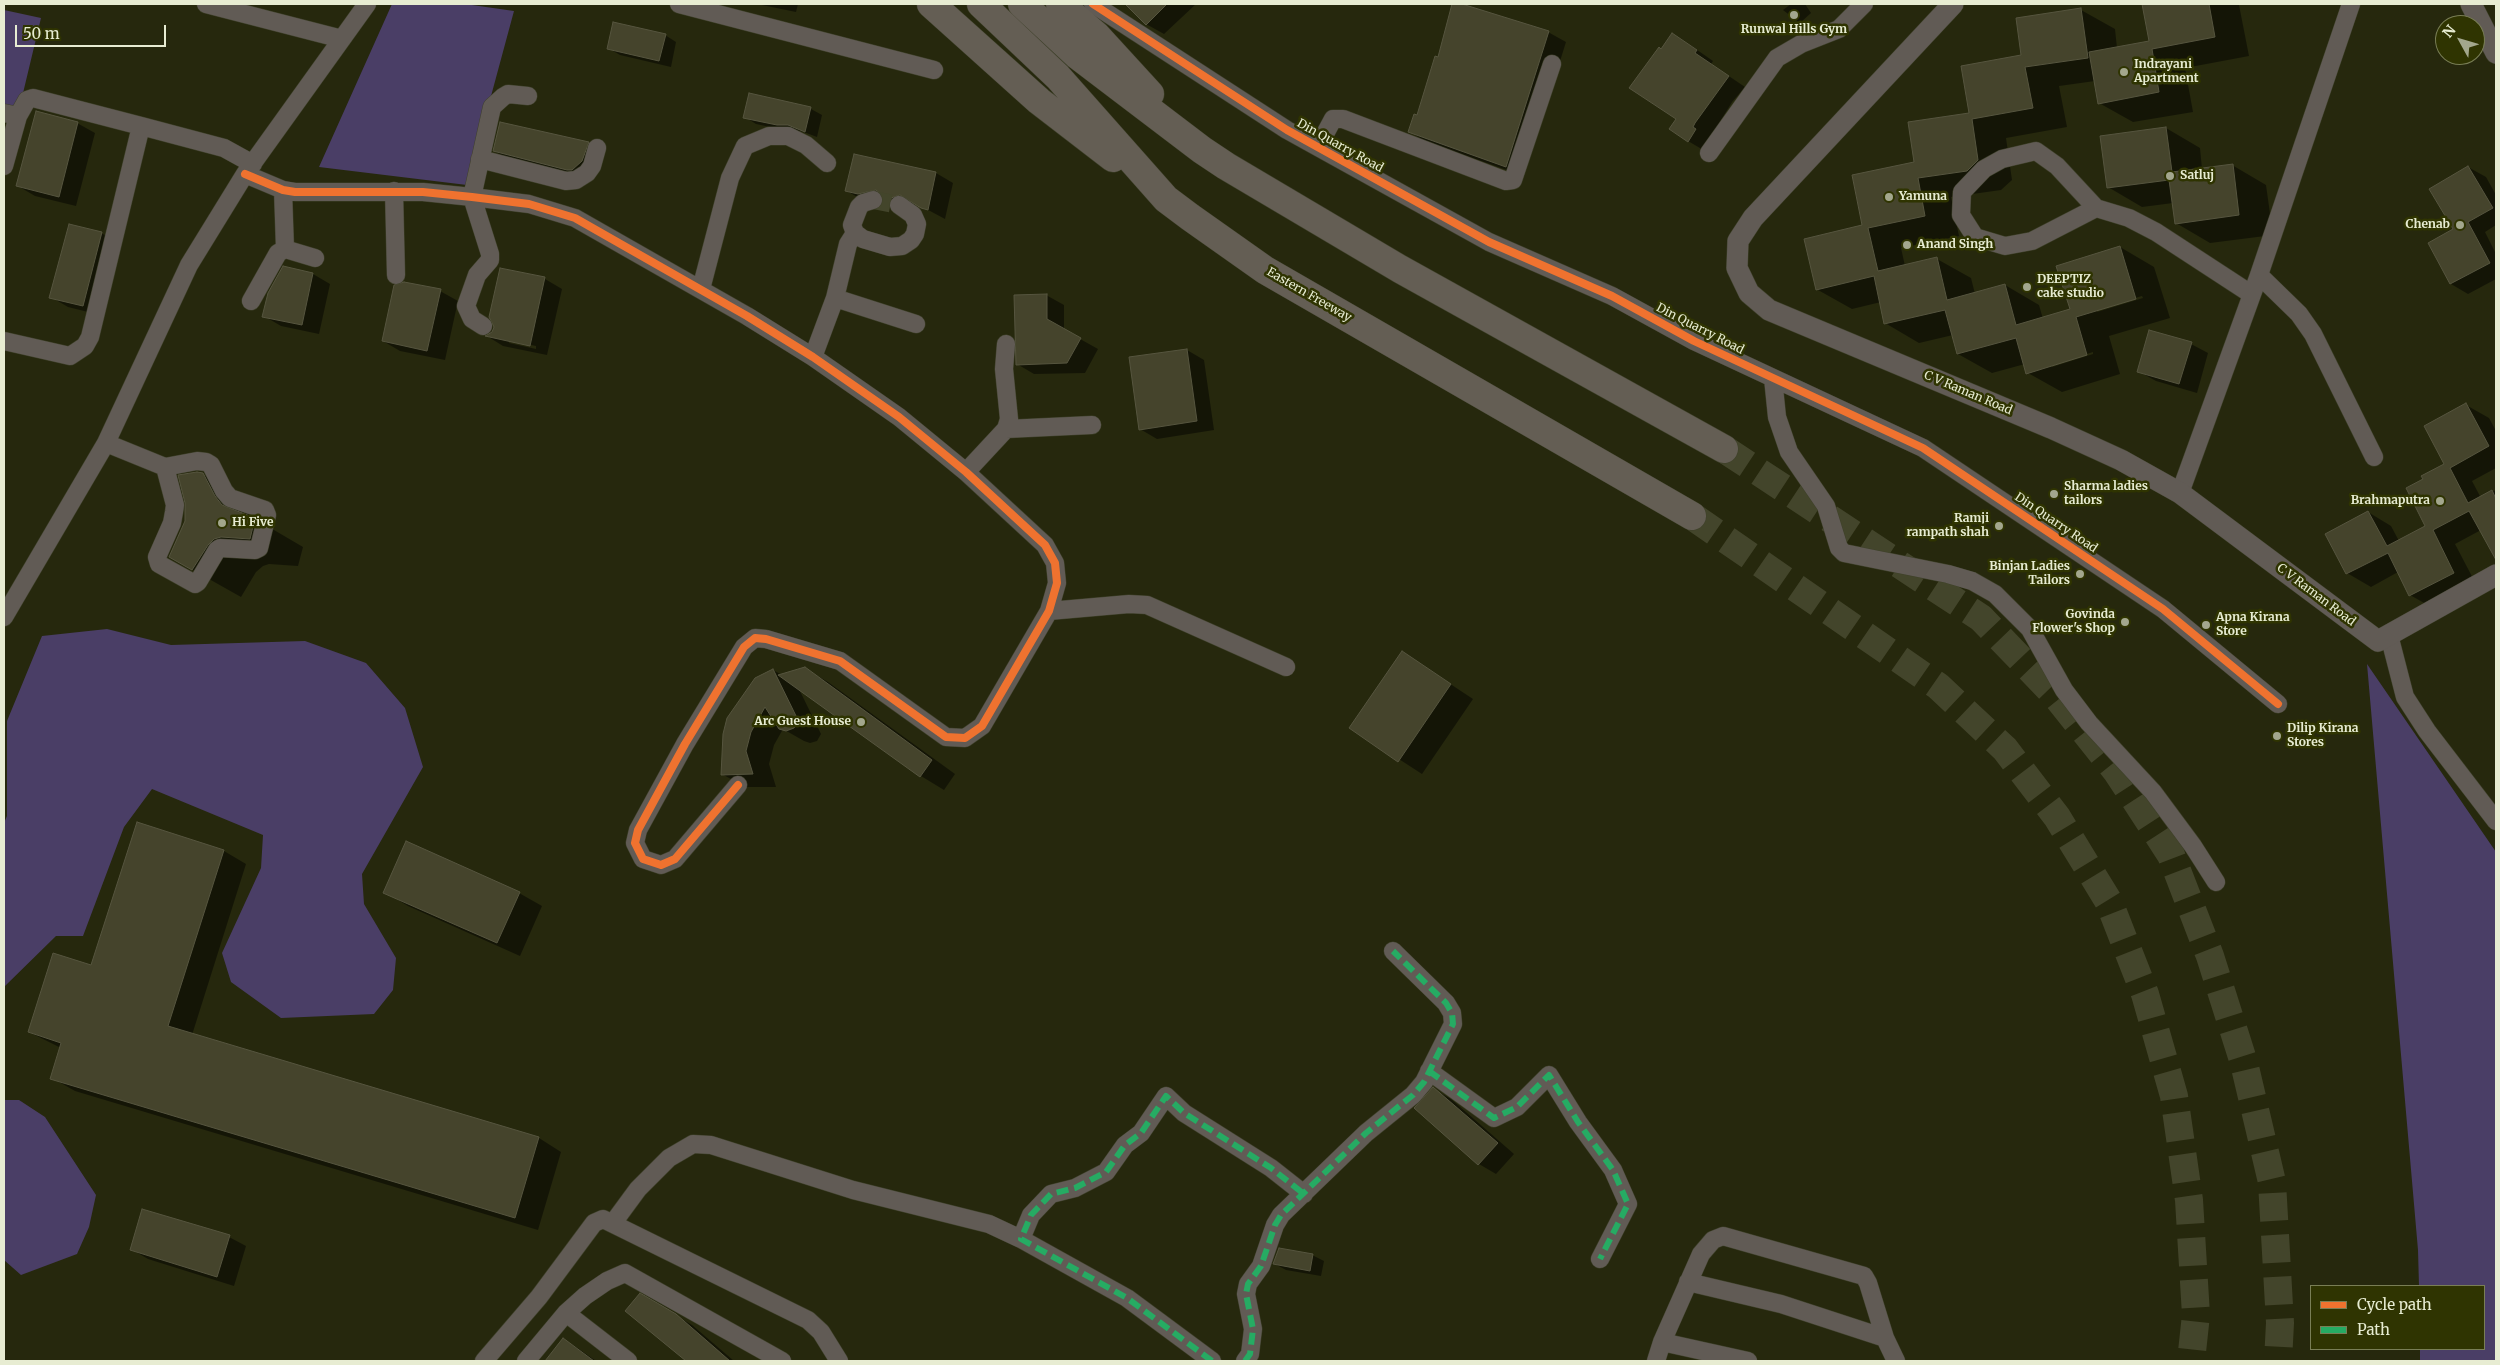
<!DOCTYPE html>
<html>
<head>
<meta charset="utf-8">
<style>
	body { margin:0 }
	#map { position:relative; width:2500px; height:1365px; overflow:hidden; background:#26280d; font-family:Merriweather,serif }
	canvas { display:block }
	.frame { position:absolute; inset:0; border:5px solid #e7ecd2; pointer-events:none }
	.legend { position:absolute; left:2310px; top:1285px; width:175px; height:65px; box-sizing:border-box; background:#2f3401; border:1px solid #797e55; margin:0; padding:6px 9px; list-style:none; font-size:15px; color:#e7ecd2 }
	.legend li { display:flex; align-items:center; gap:10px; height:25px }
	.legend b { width:25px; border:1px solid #797e55 }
	.north { position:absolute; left:2435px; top:15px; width:50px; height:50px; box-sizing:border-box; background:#2f3401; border:1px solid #797e55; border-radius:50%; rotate:309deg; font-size:14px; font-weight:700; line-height:20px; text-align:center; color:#e7ecd2 }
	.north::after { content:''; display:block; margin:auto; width:18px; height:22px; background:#a3a78d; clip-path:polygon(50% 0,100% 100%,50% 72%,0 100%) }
	.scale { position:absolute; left:15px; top:25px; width:151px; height:22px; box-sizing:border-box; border:2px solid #e7ecd2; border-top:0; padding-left:6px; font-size:15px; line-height:18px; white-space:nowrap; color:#e7ecd2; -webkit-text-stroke:4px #2f3401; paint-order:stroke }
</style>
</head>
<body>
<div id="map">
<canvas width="2500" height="1365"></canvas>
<div class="frame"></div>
<ul class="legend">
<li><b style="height:6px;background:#ef722f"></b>Cycle path</li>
<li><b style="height:6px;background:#26ab63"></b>Path</li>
</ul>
<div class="north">N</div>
<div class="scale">50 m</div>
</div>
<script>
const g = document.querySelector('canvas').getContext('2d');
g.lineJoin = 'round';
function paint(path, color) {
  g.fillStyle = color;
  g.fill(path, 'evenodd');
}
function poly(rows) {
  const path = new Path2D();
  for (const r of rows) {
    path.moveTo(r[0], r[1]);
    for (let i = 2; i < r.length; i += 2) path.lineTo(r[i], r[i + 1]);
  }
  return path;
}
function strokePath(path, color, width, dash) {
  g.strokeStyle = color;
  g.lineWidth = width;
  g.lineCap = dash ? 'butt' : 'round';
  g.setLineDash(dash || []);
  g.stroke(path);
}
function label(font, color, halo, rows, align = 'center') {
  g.font = font + ' Merriweather,serif';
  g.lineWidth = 5;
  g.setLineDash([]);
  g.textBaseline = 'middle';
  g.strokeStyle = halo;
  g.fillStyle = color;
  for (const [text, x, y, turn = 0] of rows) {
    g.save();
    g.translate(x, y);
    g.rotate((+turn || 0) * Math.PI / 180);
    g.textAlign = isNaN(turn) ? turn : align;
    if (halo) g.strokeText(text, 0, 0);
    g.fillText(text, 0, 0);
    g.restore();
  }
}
paint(poly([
	[392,4,465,4,514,11,467,185,319,167],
	[4,10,41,18,18,114,4,110],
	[107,629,171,645,305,641,366,663,405,708,423,767,362,874,364,904,396,958,393,990,374,1014,281,1018,231,982,222,953,261,868,263,835,152,789,124,827,83,936,56,936,4,987,4,823,7,816,7,721,42,636],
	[2367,664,2496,852,2496,1361,2420,1361,2420,1349,2484,1349,2484,1286,2419,1286,2418,1250],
	[4,1100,19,1100,45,1117,96,1195,89,1227,77,1254,21,1275,4,1260]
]), '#4a3e66');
paint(poly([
	[757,4,798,4,796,12],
	[1127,4,1196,4,1164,34,1146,24],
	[1453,4,1548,32,1566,42,1524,176,1427,142,1410,132,1439,58],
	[1791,4,1805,4,1811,13,1800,23,1783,10],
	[2143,4,2236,4,2239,5,2249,56,2185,68,2193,112,2133,122,2099,103,2095,81,2059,86,2067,127,2006,138,2012,180,2001,190,1951,197,1959,236,1901,248,1905,266,1937,259,1971,278,1975,294,2005,285,2039,305,2043,319,2071,310,2120,247,2154,267,2170,318,2109,336,2120,374,2062,392,2028,373,2025,364,1992,373,1958,354,1953,335,1919,343,1885,323,1881,302,1852,309,1818,290,1863,225,1915,163,1971,114,2022,56,2081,10,2115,29,2117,48,2151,42],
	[2142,296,2143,298,2097,312,2097,309],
	[2093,352,2093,354,2052,367,2052,365],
	[665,35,676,42,671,67,620,55,608,48],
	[1690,45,1713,61,1711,64,1745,87,1732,102,1710,138,1705,151,1688,141,1678,119],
	[750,95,811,109,822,115,817,137,801,131,789,131,756,124,745,117],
	[77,123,95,133,76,206,35,196,18,186],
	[2166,128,2200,148,2202,169,2232,165,2266,185,2273,235,2210,243,2176,223,2173,203,2142,207,2108,187],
	[588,143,605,153,599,171,590,179,512,161,494,151],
	[855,155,936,173,953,183,945,219,917,204,901,214,883,204,884,201,876,203,864,201,847,191],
	[2468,167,2486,177,2496,195,2496,225,2485,232,2496,254,2496,279,2468,294,2451,284,2455,230],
	[101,233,119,243,100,315,68,307,51,297],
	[313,274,330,284,319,334,281,326,264,316],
	[545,279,562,289,547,355,503,346,487,336],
	[509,340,536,346,536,349,509,343],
	[440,291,458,301,445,360,400,351,383,341],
	[1046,295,1064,305,1064,330,1098,349,1085,373,1034,374,1017,364],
	[2191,344,2208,353,2197,393,2156,381,2138,371],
	[1187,350,1204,360,1214,430,1157,439,1140,429],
	[2466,405,2489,418,2496,431,2496,468,2472,481,2481,498,2496,490,2496,552,2492,550,2481,530,2455,544,2477,586,2433,608,2410,595,2398,572,2371,587,2347,573,2327,534,2368,512,2391,526,2399,541,2427,527,2425,480,2446,464],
	[202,474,251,502,262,523,303,547,298,566,269,564,263,566,256,572,241,597,170,557,186,521],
	[1402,652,1473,699,1422,774,1351,728],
	[805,669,828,682,955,774,944,790,921,776,798,687,821,734,817,741,810,743,804,741,783,729,774,745,769,764,776,787,745,787,722,774,773,670,782,675],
	[224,851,246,864,192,1035,539,1138,561,1152,538,1230,75,1091,52,1078,61,1048,29,1032,92,966],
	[385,892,519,893,542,906,520,956,408,906],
	[1433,1089,1451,1099,1514,1154,1496,1174,1479,1164,1416,1108],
	[229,1237,246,1246,234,1286,148,1259,131,1249],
	[1312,1255,1324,1261,1321,1276,1286,1270,1275,1264],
	[640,1295,692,1325,734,1361,687,1361,627,1311],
	[563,1339,576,1347,596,1361,547,1361]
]), '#0007');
const building = poly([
	[1125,4,1167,4,1146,25,1125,4],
	[1452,4,1462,4,1549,31,1506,167,1408,132,1414,114,1417,115,1435,56,1438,57,1452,4],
	[2142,4,2209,4,2215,37,2152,49,2159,92,2098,104,2089,52,2149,41,2142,4],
	[2081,8,2088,58,2025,67,2033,108,1972,119,1978,160,1967,171,1918,178,1925,216,1868,228,1878,271,1937,257,1947,300,2005,284,2016,325,2070,309,2056,266,2120,246,2136,299,2076,317,2087,355,2026,374,2016,338,1957,354,1945,310,1884,324,1874,276,1816,290,1804,239,1862,225,1852,175,1914,162,1908,122,1969,113,1961,66,2021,55,2016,18,2081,8],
	[613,22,666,34,659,61,607,49,613,22],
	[1672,33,1697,50,1695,53,1729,76,1695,123,1693,127,1696,129,1688,142,1669,129,1676,119,1629,88,1659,47,1661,49,1672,33],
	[749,93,811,107,805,132,788,125,777,125,743,118,749,93],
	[36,111,78,122,59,197,16,186,36,111],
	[500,122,589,142,582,161,572,170,567,170,493,151,500,122],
	[2166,127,2172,172,2233,164,2239,215,2175,224,2169,180,2107,188,2100,136,2166,127],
	[854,154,936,172,928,210,921,208,900,195,891,198,889,207,882,205,883,196,876,190,858,194,845,191,854,154],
	[2468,166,2493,208,2468,222,2490,263,2450,284,2428,243,2453,229,2429,189,2468,166],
	[69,224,102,232,83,306,49,298,69,224],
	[283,266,313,273,302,325,262,317,268,293,283,266],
	[500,268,545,277,530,346,485,336,492,332,494,327,489,317,500,268],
	[404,282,441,289,427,351,382,341,394,285,404,282],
	[1047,294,1047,319,1081,338,1067,363,1016,365,1014,295,1047,294],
	[2149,330,2192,342,2179,384,2137,372,2149,330],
	[1187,349,1197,421,1139,430,1129,357,1187,349],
	[2466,403,2489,446,2450,468,2468,503,2492,490,2496,499,2496,560,2469,511,2433,530,2454,573,2409,596,2388,553,2346,574,2325,534,2368,511,2387,546,2425,526,2406,488,2423,479,2421,476,2444,464,2424,426,2466,403],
	[197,472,203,473,215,496,222,505,255,518,250,539,221,537,214,539,208,545,192,570,169,557,185,521,185,503,178,475,197,472],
	[1402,651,1451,684,1398,762,1349,728,1402,651],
	[805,667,932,760,920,777,778,675,805,667],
	[773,669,798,720,794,728,786,731,779,729,765,707,751,732,746,751,753,774,721,775,723,734,727,718,755,678,773,669],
	[137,822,224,850,168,1026,539,1137,515,1218,50,1079,61,1043,28,1032,53,953,91,965,137,822],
	[406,841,520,892,497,943,383,893,406,841],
	[1433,1087,1498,1143,1478,1165,1414,1108,1433,1087],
	[142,1209,230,1235,217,1277,130,1250,142,1209],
	[1279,1248,1313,1254,1310,1271,1273,1264,1279,1248],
	[640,1293,676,1314,730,1361,686,1361,625,1311,640,1293],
	[563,1338,594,1361,545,1361,563,1338]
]);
paint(building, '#45442c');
strokePath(building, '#56553f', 1);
strokePath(poly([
	[873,200,899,205]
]), '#43452b', 18, [18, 9]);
strokePath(poly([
	[1724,449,1981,618,2056,696,2117,772,2171,855,2210,956,2244,1063,2272,1182,2280,1323,2278,1361],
	[1692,516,1938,686,2005,749,2057,817,2109,902,2145,994,2174,1096,2189,1200,2196,1315,2191,1361]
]), '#43452b', 28, [28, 14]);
const minor = poly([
	[206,4,342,39],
	[679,4,934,70],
	[1093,4,1287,130,1489,242,1612,296,1694,341,1923,448,2163,609,2278,704],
	[4,113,18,116,4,166],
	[141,126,224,148,253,164],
	[1318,147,1333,119,1343,119,1506,181,1513,180,1552,64],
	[1709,153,1777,58,1801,44,1839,29,1864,4],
	[480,159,566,181,576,180,587,173,592,166,597,148],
	[245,174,283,190,295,192,423,192,472,197,529,204,575,218,747,316,813,357,899,417,966,472,1045,545,1055,563,1057,583,1049,611,982,726,965,738,946,737,840,661,766,639,755,638,744,647,685,744,638,830,635,843,643,859,661,865,675,859,738,785],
	[283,190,285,249],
	[394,191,396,275],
	[873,200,863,203,859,207,852,225,855,233,863,239,890,247,902,246,911,240,915,234,917,224,913,215,899,205],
	[2096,208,2057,166,2036,151,2002,159,1984,169,1962,192,1961,215,1975,237,2005,246,2032,241,2096,208,2129,218,2156,232,2251,294],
	[2259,275,2299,314,2313,334,2374,457],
	[701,289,730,178,745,146,769,136,788,136,806,145,827,163],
	[835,298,916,324],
	[251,301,278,253,285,249,315,258],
	[483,326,472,319,466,306,477,275,490,260,490,254,472,197,492,107,503,97,508,94,528,96],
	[4,341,70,356,85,346,90,337,141,126,33,98,27,100,18,116],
	[813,357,835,298,848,244,855,233],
	[1773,378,1777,417,1789,452,1826,506,1839,548,1844,553,1948,574,1972,581,1995,594,2030,629,2064,690,2089,723,2153,792,2193,846,2216,882],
	[1006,429,1092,425],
	[106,443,165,467,197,461,206,462,211,465,224,491,230,498,265,510,267,515,259,548,255,550,220,548,217,550,198,582,195,584,159,564,157,557,172,523,174,512,175,505,165,467],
	[966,472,1006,429,1009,419,1004,369,1006,344],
	[2180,493,2259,275,2351,4],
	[1049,611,1129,604,1147,605,1286,667],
	[4,617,106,443,189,265,245,174,367,4],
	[2389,635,2405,697,2427,731,2496,821],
	[1429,1071,1494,1118,1517,1107,1549,1075,1578,1122,1613,1170,1628,1204,1600,1259],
	[613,1223,638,1189,669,1158,693,1144,711,1145,853,1190,989,1224,1021,1239,1127,1298,1212,1361],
	[1021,1239,1031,1215,1051,1194,1075,1188,1106,1172,1125,1145,1141,1133,1166,1096,1184,1113,1271,1168,1304,1194],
	[1688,1282,1781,1304,1885,1338],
	[566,1313,628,1361],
	[1662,1342,1748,1361],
	[484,1361,539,1297,594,1223,603,1219,808,1320,821,1332,839,1361],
	[526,1361,566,1313,585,1296,607,1281,625,1273,782,1361],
	[1245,1361,1250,1354,1253,1329,1246,1294,1248,1284,1261,1266,1275,1225,1281,1215,1366,1133,1413,1095,1424,1082,1453,1024,1452,1013,1446,1003,1393,951],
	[1656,1361,1662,1342,1701,1254,1713,1240,1723,1236,1864,1276,1868,1283,1885,1338,1896,1361]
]);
const tertiary = poly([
	[1953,4,1753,218,1738,241,1737,268,1749,293,1769,310,2051,428,2121,460,2180,493,2378,641,2496,575],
	[2471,4,2496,53]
]);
const motorway = poly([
	[931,4,1039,101,1113,158],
	[981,4,1058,77,1166,199,1190,217,1265,270,1692,516],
	[1022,4,1077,55,1202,150,1226,166,1400,269,1724,449],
	[1060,4,1096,35,1150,94]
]);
strokePath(minor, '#3f412b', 19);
strokePath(tertiary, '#3f412b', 22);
strokePath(motorway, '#3f412b', 29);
strokePath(minor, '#615b55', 18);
strokePath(tertiary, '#615b55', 21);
strokePath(motorway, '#645e54', 28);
strokePath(poly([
	[1429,1071,1494,1118,1517,1107,1549,1075,1578,1122,1613,1170,1628,1204,1600,1259],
	[1212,1361,1127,1298,1021,1239,1031,1215,1051,1194,1075,1188,1106,1172,1125,1145,1141,1133,1166,1096,1184,1113,1271,1168,1304,1194],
	[1245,1361,1250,1354,1253,1329,1246,1294,1248,1284,1261,1266,1275,1225,1281,1215,1366,1133,1413,1095,1424,1082,1453,1024,1452,1013,1446,1003,1393,951]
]), '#26ab63', 6, [12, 6]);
strokePath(poly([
	[1093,4,1287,130,1489,242,1612,296,1694,341,1923,448,2163,609,2278,704],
	[245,174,283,190,295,192,423,192,472,197,529,204,575,218,747,316,813,357,899,417,966,472,1045,545,1055,563,1057,583,1049,611,982,726,965,738,946,737,840,661,766,639,755,638,744,647,685,744,638,830,635,843,643,859,661,865,675,859,738,785]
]), '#ef722f', 8);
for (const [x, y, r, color] of [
	[1794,15,5,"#a3a78d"],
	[2124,72,5,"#a3a78d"],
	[2170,176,5,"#a3a78d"],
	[1889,197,5,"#a3a78d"],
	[2460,225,5,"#a3a78d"],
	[1907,245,5,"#a3a78d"],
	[2027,287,5,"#a3a78d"],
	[2054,494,5,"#a3a78d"],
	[2440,501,5,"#a3a78d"],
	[222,523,5,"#a3a78d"],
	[1999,526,5,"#a3a78d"],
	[2080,574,5,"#a3a78d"],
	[2125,622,5,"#a3a78d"],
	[2206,625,5,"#a3a78d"],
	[861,722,5,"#a3a78d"],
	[2277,736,5,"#a3a78d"]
]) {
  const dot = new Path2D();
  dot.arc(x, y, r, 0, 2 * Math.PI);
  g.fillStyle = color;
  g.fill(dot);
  strokePath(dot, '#2f3401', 2);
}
label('bold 12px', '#e7ecd2', '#2f3401', [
	["Runwal Hills Gym",1794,30,"center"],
	["Indrayani",2134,65],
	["Apartment",2134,79],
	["Satluj",2180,176],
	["Yamuna",1899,197],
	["Chenab",2450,225,"right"],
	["Anand Singh",1917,245],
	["DEEPTIZ",2037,280],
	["cake studio",2037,294],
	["Sharma ladies",2064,487],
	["tailors",2064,501],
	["Brahmaputra",2430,501,"right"],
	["Ramji",1989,519,"right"],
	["rampath shah",1989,533,"right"],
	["Hi Five",232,523],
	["Binjan Ladies",2070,567,"right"],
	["Tailors",2070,581,"right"],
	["Govinda",2115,615,"right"],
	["Flower's Shop",2115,629,"right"],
	["Apna Kirana",2216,618],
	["Store",2216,632],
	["Arc Guest House",851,722,"right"],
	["Dilip Kirana",2287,729],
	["Stores",2287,743]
], 'left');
label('12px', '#e7ecd2', '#2f3401', [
	["Din Quarry Road",1340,146,29],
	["Eastern Freeway",1309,295,30],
	["Din Quarry Road",1700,329,27],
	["C V Raman Road",1968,393,23],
	["Din Quarry Road",2056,523,34],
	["C V Raman Road",2316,595,37]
]);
</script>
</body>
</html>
